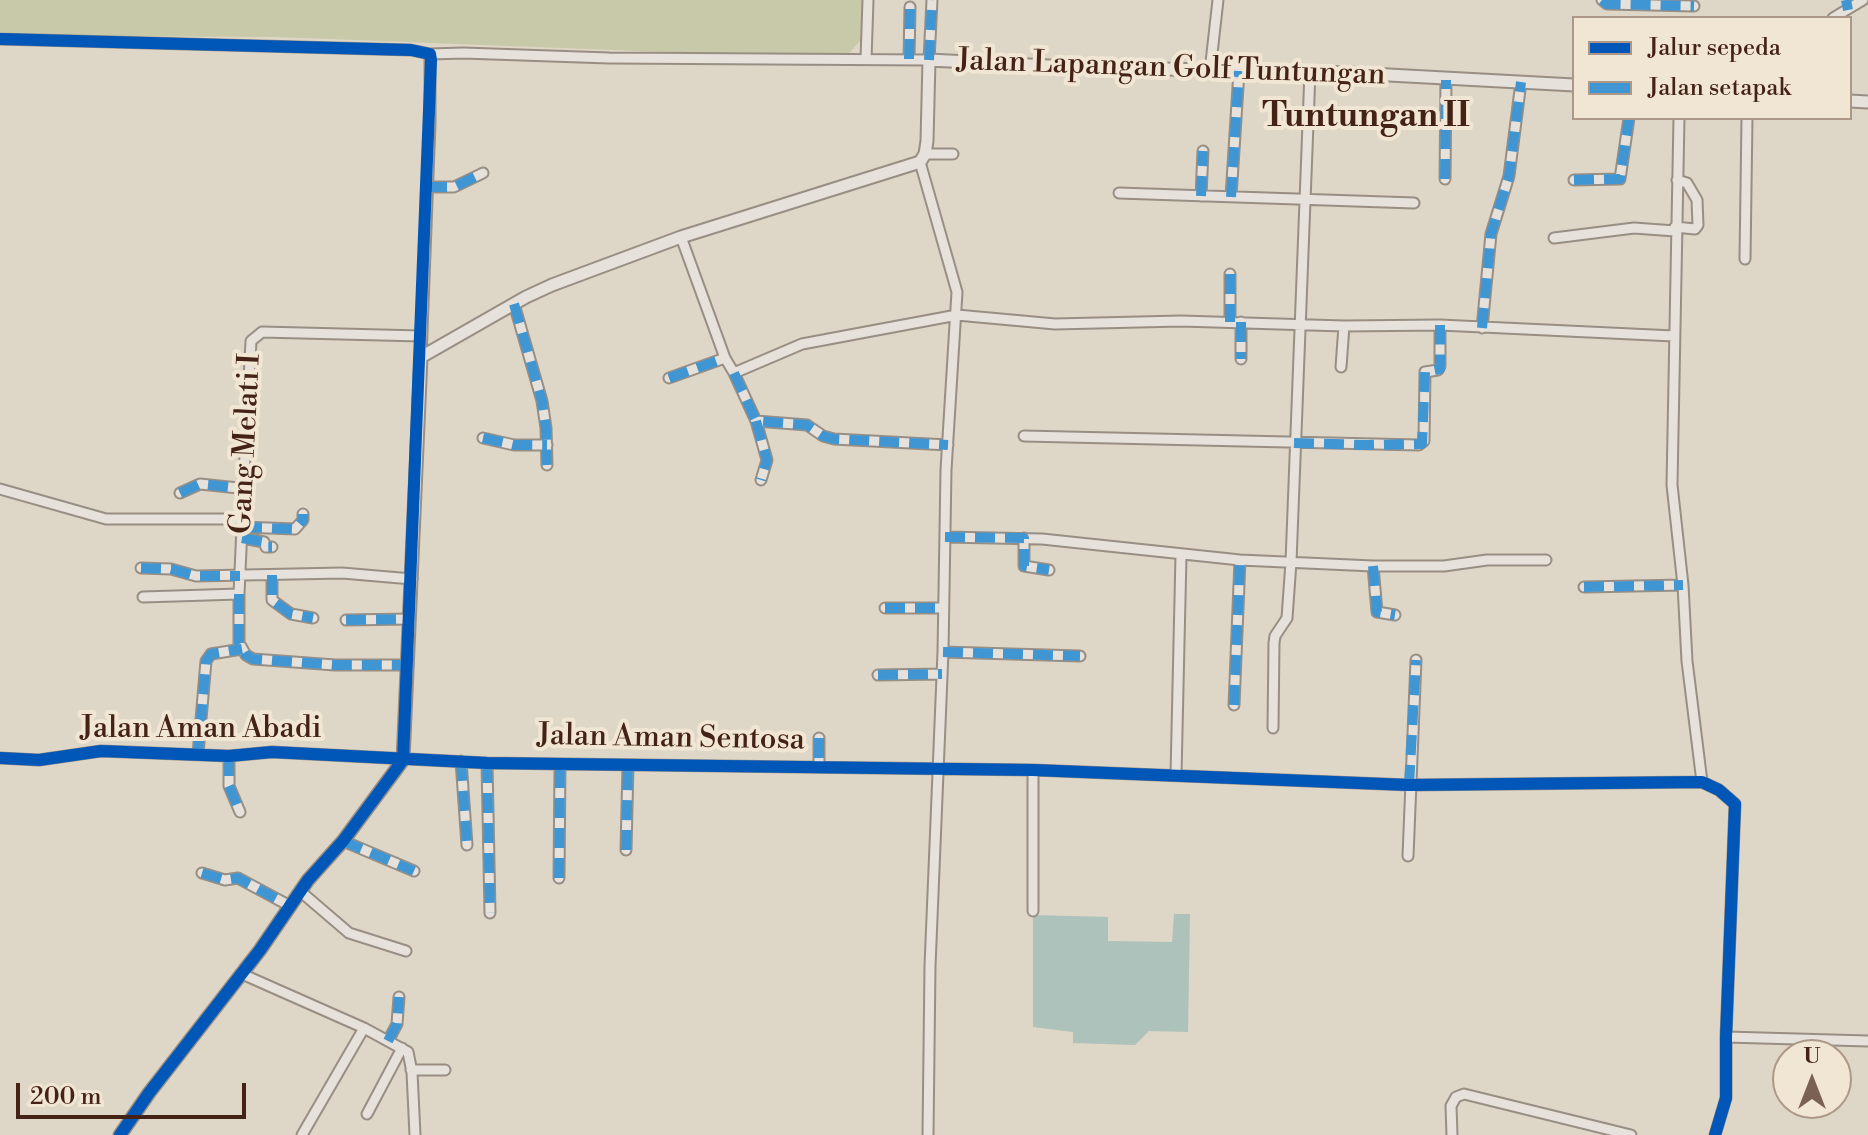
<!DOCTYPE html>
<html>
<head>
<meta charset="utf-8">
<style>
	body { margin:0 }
	#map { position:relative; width:1868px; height:1135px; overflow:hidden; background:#ded6c6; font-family:"Libre Bodoni",serif }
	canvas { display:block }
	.legend { position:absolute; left:1572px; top:16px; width:280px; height:104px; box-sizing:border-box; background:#f1e6d3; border:2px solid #ac9887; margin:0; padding:10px 14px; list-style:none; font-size:24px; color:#442215 }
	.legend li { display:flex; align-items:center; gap:16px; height:40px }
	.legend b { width:40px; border:2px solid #ac9887 }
	.north { position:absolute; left:1772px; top:1039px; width:80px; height:80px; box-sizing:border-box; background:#f1e6d3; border:2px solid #ac9887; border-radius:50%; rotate:0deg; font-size:22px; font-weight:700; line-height:32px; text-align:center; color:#442215 }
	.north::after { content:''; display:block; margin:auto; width:28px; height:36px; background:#7a6153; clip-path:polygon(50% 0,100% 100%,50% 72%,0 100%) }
	.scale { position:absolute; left:16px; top:1083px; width:230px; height:36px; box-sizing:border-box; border:4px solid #442215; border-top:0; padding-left:10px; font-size:24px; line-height:28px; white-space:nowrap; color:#442215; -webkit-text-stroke:6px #f1e6d3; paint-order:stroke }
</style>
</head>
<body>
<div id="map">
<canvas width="1868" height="1135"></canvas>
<ul class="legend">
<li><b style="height:10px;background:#0057b8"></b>Jalur sepeda</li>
<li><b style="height:10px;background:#4095d3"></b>Jalan setapak</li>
</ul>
<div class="north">U</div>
<div class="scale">200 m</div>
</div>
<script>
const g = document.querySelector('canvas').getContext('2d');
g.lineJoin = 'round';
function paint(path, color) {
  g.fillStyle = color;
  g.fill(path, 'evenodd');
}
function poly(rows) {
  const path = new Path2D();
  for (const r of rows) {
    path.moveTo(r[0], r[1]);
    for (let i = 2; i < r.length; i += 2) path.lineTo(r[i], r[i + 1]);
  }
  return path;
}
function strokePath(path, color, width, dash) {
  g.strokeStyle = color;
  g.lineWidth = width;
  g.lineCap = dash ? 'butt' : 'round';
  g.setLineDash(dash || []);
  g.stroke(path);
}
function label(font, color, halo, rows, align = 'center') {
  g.font = font + ' "Libre Bodoni",serif';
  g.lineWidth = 8;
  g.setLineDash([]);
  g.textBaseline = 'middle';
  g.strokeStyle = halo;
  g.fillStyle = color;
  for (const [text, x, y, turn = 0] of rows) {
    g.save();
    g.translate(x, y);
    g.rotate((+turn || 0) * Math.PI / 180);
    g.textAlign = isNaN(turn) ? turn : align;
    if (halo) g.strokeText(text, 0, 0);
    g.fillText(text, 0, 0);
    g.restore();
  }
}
paint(poly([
	[0,0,866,0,866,27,860,41,844,59,277,37,72,36,0,32]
]), '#c8c9a9');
paint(poly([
	[1174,914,1190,914,1188,1032,1149,1031,1135,1045,1073,1043,1073,1032,1033,1027,1033,915,1108,917,1108,941,1172,942]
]), '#adc2bb');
const minor = poly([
	[1602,0,1607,4,1694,6],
	[1833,18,1863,0],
	[0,39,411,50,430,54,430,123,421,357],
	[430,54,463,53,609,58,929,60,932,0],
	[866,59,868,0],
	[909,59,910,7],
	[1210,71,1218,0],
	[1679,118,1672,485,1683,585,1687,661,1702,782],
	[925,154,953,154],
	[920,162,957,292,946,470,943,652,930,966,928,1135],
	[1445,179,1446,80],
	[1574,180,1620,179,1629,118],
	[427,187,454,187,483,173],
	[1119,193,1414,203],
	[1201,196,1203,151],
	[1231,197,1239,71],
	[1675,227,1695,229,1698,225,1697,200,1687,183,1677,180],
	[681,237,725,358,734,373,756,421,807,425,823,436,834,439,948,445],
	[1554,238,1634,228,1675,231],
	[1745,259,1747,118],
	[1230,274,1230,322],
	[514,304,542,401,546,428,547,465],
	[1241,322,1241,359],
	[1482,328,1491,234,1509,176,1521,82],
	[1341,367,1344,326],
	[734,373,802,344,957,315,1055,324,1181,321,1344,326,1440,325,1674,336],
	[669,378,725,358],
	[756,421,767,460,761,480],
	[1024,436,1419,445,1424,441,1425,372,1438,370,1440,366,1440,325],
	[483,438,514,445,547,445],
	[0,489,106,519,245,519],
	[180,493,200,484,248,489],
	[242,527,295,529,303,520,303,514],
	[945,537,1042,539,1240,560,1373,566,1444,566,1487,560,1546,560],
	[242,538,264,542,266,547,272,547],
	[1024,538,1024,566,1049,570],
	[1373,566,1377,612,1395,615],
	[141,568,171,569,196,576,342,573,412,579],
	[272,575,272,600,291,614,313,618],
	[1584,587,1683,585],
	[143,597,239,594],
	[885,608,942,608],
	[346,620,410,619],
	[943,652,1080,656],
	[408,665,335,665,253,659,246,655,239,643,239,594,242,527,248,489,244,476,251,341,262,332,421,336],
	[878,675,942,674],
	[1234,705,1240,560],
	[1273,728,1274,643,1275,636,1287,618,1291,562,1310,72],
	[819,738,819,767],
	[198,754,206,661,211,654,242,649],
	[229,756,229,786,240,812],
	[0,758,39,760,101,751,229,756,272,752,487,763,1033,770,1409,785,1702,782,1719,790,1735,804,1726,1037,1726,1098,1715,1135],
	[461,761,467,845],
	[487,763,490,913],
	[1033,770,1033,911],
	[1176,775,1181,555],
	[343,841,414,871],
	[626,850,628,765],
	[1408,856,1416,660],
	[202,873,225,880,238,878,290,906],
	[559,878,560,764],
	[300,891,349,933,406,951],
	[242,974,364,1028,408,1052,412,1072,415,1135],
	[1726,1037,1868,1041],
	[388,1041,397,1024,399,997],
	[411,1070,445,1070],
	[367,1114,402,1048],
	[302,1135,364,1028],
	[1452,1135,1451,1106,1456,1097,1464,1094,1631,1135]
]);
const tertiary = poly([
	[1850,101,1868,102],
	[120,1135,149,1093,260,950,308,880,343,841,403,760,421,357,526,297,552,285,681,237,920,162,925,154,927,141,929,60,1069,67,1352,73,1574,85]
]);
strokePath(minor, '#988e84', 13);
strokePath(tertiary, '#988e84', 15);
strokePath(minor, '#e6e1da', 9);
strokePath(tertiary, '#e6e1da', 11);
strokePath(poly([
	[1602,0,1607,4,1694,6],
	[1846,0,1848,10],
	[909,59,910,7],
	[929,60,932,0],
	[1445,179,1446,80],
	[1574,180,1620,179,1629,118],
	[427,187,454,187,483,173],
	[1201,196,1203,151],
	[1231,197,1239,71],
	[1230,274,1230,322],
	[514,304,542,401,546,428,547,465],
	[1241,322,1241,359],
	[1482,328,1491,234,1509,176,1521,82],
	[734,373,756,421,807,425,823,436,834,439,948,445],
	[669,378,725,358],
	[756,421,767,460,761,480],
	[483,438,514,445,547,445],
	[1294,443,1367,445,1422,444,1425,372,1440,369,1440,325],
	[180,493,200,484,248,489],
	[242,527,295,529,303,520,303,514],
	[945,537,1024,538,1024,566,1049,570],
	[242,538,264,542,266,547,272,547],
	[1373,566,1377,612,1395,615],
	[141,568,171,569,196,576,240,576],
	[272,575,272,600,291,614,313,618],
	[1584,587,1683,585],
	[239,594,239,643,246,655,253,659,335,665,408,665],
	[885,608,942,608],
	[346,620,410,619],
	[943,652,1080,656],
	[878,675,942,674],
	[1234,705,1240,560],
	[819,738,819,767],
	[198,754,206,661,211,654,242,649],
	[229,756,229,786,240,812],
	[461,761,467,845],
	[487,763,490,913],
	[1409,785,1416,660],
	[343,841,414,871],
	[626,850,628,765],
	[202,873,225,880,238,878,290,906],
	[559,878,560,764],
	[388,1041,397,1024,399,997]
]), '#4095d3', 10, [20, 10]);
strokePath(poly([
	[0,39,411,50,430,54,431,60,403,760,343,841,308,880,260,950,149,1093,120,1135],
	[0,758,39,760,101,751,229,756,272,752,487,763,1033,770,1409,785,1702,782,1719,790,1735,804,1726,1037,1726,1098,1715,1135]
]), '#0057b8', 12);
label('30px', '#442215', '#f1e6d3', [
	["Jalan Lapangan Golf Tuntungan",1171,69,2],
	["Gang Melati I",247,444,-87],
	["Jalan Aman Abadi",201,730],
	["Jalan Aman Sentosa",671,739,1]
]);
label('bold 34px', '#442215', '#f1e6d3', [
	["Tuntungan II",1366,118]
]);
</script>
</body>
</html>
